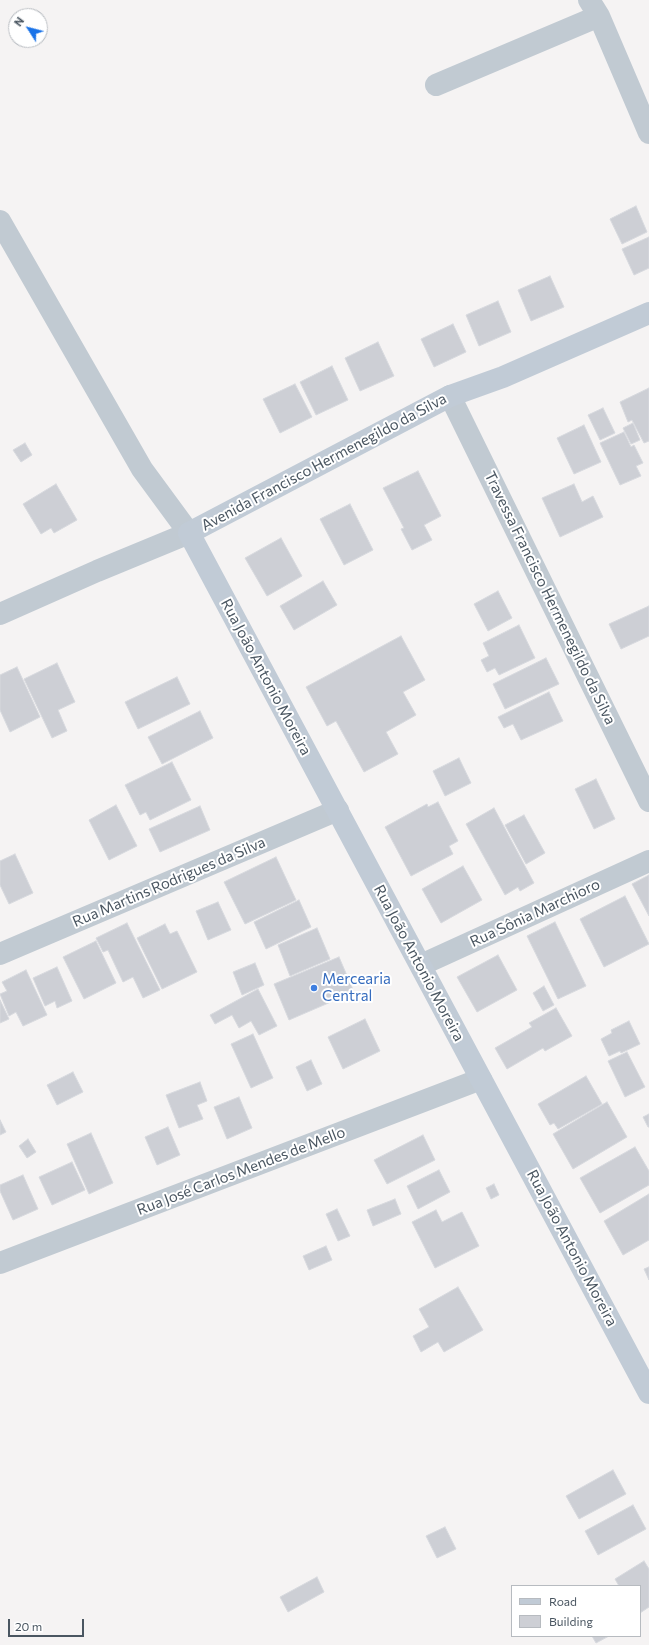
<!DOCTYPE html>
<html>
<head>
<meta charset="utf-8">
<style>
	body { margin:0 }
	#map { position:relative; width:649px; height:1645px; overflow:hidden; background:#f5f3f3; font-family:Commissioner,sans-serif }
	canvas { display:block }
	.legend { position:absolute; left:511px; top:1585px; width:130px; height:52px; box-sizing:border-box; background:#fff; border:1px solid #b7bbc0; margin:0; padding:5px 7px; list-style:none; font-size:12px; color:#4a5661 }
	.legend li { display:flex; align-items:center; gap:8px; height:20px }
	.legend b { width:20px; border:1px solid #b7bbc0 }
	.north { position:absolute; left:8px; top:8px; width:40px; height:40px; box-sizing:border-box; background:#fff; border:1px solid #b7bbc0; border-radius:50%; rotate:306deg; font-size:11px; font-weight:700; line-height:16px; text-align:center; color:#4a5661 }
	.north::after { content:''; display:block; margin:auto; width:14px; height:18px; background:#1a73e8; clip-path:polygon(50% 0,100% 100%,50% 72%,0 100%) }
	.scale { position:absolute; left:8px; top:1619px; width:76px; height:18px; box-sizing:border-box; border:2px solid #4a5661; border-top:0; padding-left:5px; font-size:12px; line-height:14px; white-space:nowrap; color:#4a5661; -webkit-text-stroke:3px #fff; paint-order:stroke }
</style>
</head>
<body>
<div id="map">
<canvas width="649" height="1645"></canvas>
<ul class="legend">
<li><b style="height:5px;background:#c1cbd6"></b>Road</li>
<li><b style="height:11px;background:#cdcfd5"></b>Building</li>
</ul>
<div class="north">N</div>
<div class="scale">20 m</div>
</div>
<script>
const g = document.querySelector('canvas').getContext('2d');
g.lineJoin = 'round';
function paint(path, color) {
  g.fillStyle = color;
  g.fill(path, 'evenodd');
}
function poly(rows) {
  const path = new Path2D();
  for (const r of rows) {
    path.moveTo(r[0], r[1]);
    for (let i = 2; i < r.length; i += 2) path.lineTo(r[i], r[i + 1]);
  }
  return path;
}
function strokePath(path, color, width, dash) {
  g.strokeStyle = color;
  g.lineWidth = width;
  g.lineCap = dash ? 'butt' : 'round';
  g.setLineDash(dash || []);
  g.stroke(path);
}
function label(font, color, halo, rows, align = 'center') {
  g.font = font + ' Commissioner,sans-serif';
  g.lineWidth = 4;
  g.setLineDash([]);
  g.textBaseline = 'middle';
  g.strokeStyle = halo;
  g.fillStyle = color;
  for (const [text, x, y, turn = 0] of rows) {
    g.save();
    g.translate(x, y);
    g.rotate((+turn || 0) * Math.PI / 180);
    g.textAlign = isNaN(turn) ? turn : align;
    if (halo) g.strokeText(text, 0, 0);
    g.fillText(text, 0, 0);
    g.restore();
  }
}
const building = poly([
	[636,206,647,232,622,244,610,219,636,206],
	[649,237,649,268,634,275,622,249,649,237],
	[550,276,564,307,531,321,518,290,550,276],
	[498,301,511,332,479,346,466,315,498,301],
	[453,324,466,352,434,367,421,339,453,324],
	[378,342,394,376,360,391,345,358,378,342],
	[332,366,348,400,316,415,300,382,332,366],
	[295,384,312,417,280,433,263,399,295,384],
	[649,388,649,441,644,443,632,420,628,422,620,402,649,388],
	[603,408,615,433,600,440,588,415,603,408],
	[633,423,640,440,631,444,623,428,633,423],
	[584,425,601,462,574,474,557,438,584,425],
	[624,432,631,447,634,445,643,463,636,466,641,476,620,485,600,443,624,432],
	[25,443,32,455,21,462,13,450,25,443],
	[418,471,441,516,424,525,432,540,412,550,401,529,404,528,383,488,418,471],
	[56,484,77,520,54,533,51,528,41,534,23,504,56,484],
	[574,484,582,502,593,496,603,517,560,537,542,498,574,484],
	[350,504,373,550,344,565,320,519,350,504],
	[281,538,302,576,267,596,245,558,281,538],
	[323,581,337,605,294,630,280,606,323,581],
	[498,591,512,618,488,631,474,604,498,591],
	[649,606,649,636,621,649,609,624,649,606],
	[519,625,535,658,499,675,495,668,487,672,481,660,489,656,483,643,519,625],
	[401,636,425,680,403,692,416,715,386,732,398,754,364,772,336,721,327,726,306,687,401,636],
	[546,658,559,684,505,709,493,684,546,658],
	[57,663,75,702,58,710,67,731,52,738,24,679,57,663],
	[17,667,40,717,10,732,0,710,0,675,17,667],
	[177,677,190,704,138,729,125,702,177,677],
	[549,692,563,721,521,740,513,724,504,728,498,717,549,692],
	[200,711,213,738,162,764,148,737,200,711],
	[459,758,471,783,445,796,433,771,459,758],
	[172,762,191,800,150,820,146,812,140,815,125,785,172,762],
	[596,779,615,819,594,829,575,789,596,779],
	[438,802,458,841,449,846,453,854,411,876,385,827,427,804,428,807,438,802],
	[116,805,137,846,109,860,89,820,116,805],
	[200,806,210,830,160,852,149,829,200,806],
	[494,808,534,883,520,891,518,887,505,895,466,824,494,808],
	[524,815,545,853,526,864,505,825,524,815],
	[15,854,33,893,9,904,0,885,0,861,15,854],
	[276,857,296,900,245,924,224,882,276,857],
	[463,866,482,900,441,923,422,889,463,866],
	[649,875,649,916,632,884,649,875],
	[625,896,649,944,604,967,580,919,625,896],
	[299,900,311,927,266,949,254,922,299,900],
	[218,902,231,930,208,940,196,911,218,902],
	[555,922,586,986,558,999,527,936,555,922],
	[127,923,160,990,143,998,133,977,123,982,108,950,103,952,96,938,127,923],
	[165,924,170,934,177,931,197,972,162,989,137,938,165,924],
	[317,928,330,959,290,976,278,945,317,928],
	[96,941,116,983,84,999,63,957,96,941],
	[498,955,517,990,477,1012,457,977,498,955],
	[339,957,354,992,289,1020,274,984,339,957],
	[255,963,264,985,242,995,233,972,255,963],
	[57,967,72,1001,57,1008,55,1001,45,1006,33,978,57,967],
	[26,970,47,1015,23,1026,16,1012,9,1016,0,994,7,991,2,982,26,970],
	[544,986,554,1005,543,1011,533,993,544,986],
	[258,989,277,1026,259,1035,251,1021,239,1028,232,1015,215,1024,210,1015,258,989],
	[0,1000,9,1019,0,1023,0,1000],
	[556,1008,572,1036,545,1051,543,1048,507,1069,495,1048,532,1027,529,1023,556,1008],
	[365,1019,380,1051,343,1069,328,1037,365,1019],
	[629,1021,640,1044,621,1053,620,1051,609,1056,601,1039,612,1033,611,1030,629,1021],
	[253,1034,273,1078,251,1088,231,1044,253,1034],
	[627,1052,645,1087,625,1097,608,1061,627,1052],
	[311,1060,322,1084,307,1091,296,1067,311,1060],
	[73,1072,83,1092,57,1105,47,1085,73,1072],
	[586,1076,602,1104,558,1129,554,1123,550,1125,538,1104,586,1076],
	[200,1082,207,1101,197,1105,203,1119,179,1128,166,1095,200,1082],
	[239,1097,252,1128,227,1139,214,1107,239,1097],
	[607,1102,627,1137,573,1169,553,1134,607,1102],
	[649,1114,649,1127,648,1127,643,1117,649,1114],
	[0,1120,6,1132,0,1135,0,1120],
	[168,1127,180,1155,157,1165,145,1137,168,1127],
	[91,1133,113,1183,89,1194,67,1144,91,1133],
	[423,1135,435,1160,387,1184,374,1160,423,1135],
	[28,1139,36,1152,27,1158,19,1146,28,1139],
	[635,1147,649,1171,649,1185,600,1213,580,1178,635,1147],
	[72,1162,85,1190,52,1205,39,1177,72,1162],
	[439,1170,450,1192,418,1209,407,1186,439,1170],
	[23,1175,38,1209,13,1220,0,1191,0,1185,23,1175],
	[494,1184,499,1195,491,1199,486,1188,494,1184],
	[649,1194,649,1240,623,1255,604,1221,649,1194],
	[395,1199,401,1214,373,1226,367,1210,395,1199],
	[337,1209,350,1236,338,1241,326,1214,337,1209],
	[436,1210,442,1222,462,1212,479,1246,435,1268,412,1222,436,1210],
	[326,1246,332,1260,309,1270,303,1256,326,1246],
	[649,1267,649,1280,644,1269,649,1267],
	[458,1287,483,1330,444,1352,438,1342,421,1352,413,1336,429,1327,419,1309,458,1287],
	[613,1470,626,1494,579,1519,566,1496,613,1470],
	[633,1505,646,1529,598,1555,585,1531,633,1505],
	[445,1527,456,1549,437,1558,426,1536,445,1527],
	[644,1561,649,1569,649,1607,640,1613,640,1586,619,1586,615,1579,644,1561],
	[317,1577,324,1592,288,1612,280,1597,317,1577],
	[592,1636,609,1636,596,1643,592,1636]
]);
paint(building, '#cdcfd5');
strokePath(building, '#d7d9de', 1);
strokePath(poly([
	[589,0,599,16,649,133],
	[436,85,599,16],
	[0,221,142,469,189,533],
	[450,396,649,801],
	[0,954,338,810],
	[421,965,649,861],
	[0,1263,481,1079]
]), '#c1cad2', 22);
strokePath(poly([
	[0,614,97,571,189,533]
]), '#c1cad2', 22);
strokePath(poly([
	[649,313,503,377,450,396,189,533,649,1393]
]), '#c1cbd6', 22);
for (const [x, y, r, color] of [
	[314,988,4,"#3f7fe0"]
]) {
  const dot = new Path2D();
  dot.arc(x, y, r, 0, 2 * Math.PI);
  g.fillStyle = color;
  g.fill(dot);
  strokePath(dot, '#fff', 1.5);
}
label('15px', '#4a5661', '#fff', [
	["Avenida Francisco Hermenegildo da Silva",324,462,-28],
	["Travessa Francisco Hermenegildo da Silva",550,598,64],
	["Rua João Antonio Moreira",266,677,62],
	["Rua Martins Rodrigues da Silva",169,882,-23],
	["Rua Sônia Marchioro",535,913,-25],
	["Rua João Antonio Moreira",419,963,62],
	["Rua José Carlos Mendes de Mello",241,1171,-21],
	["Rua João Antonio Moreira",572,1248,62]
]);
label('15px', '#366cbe', '#fff', [
	["Mercearia",322,979],
	["Central",322,996]
], 'left');
</script>
</body>
</html>
